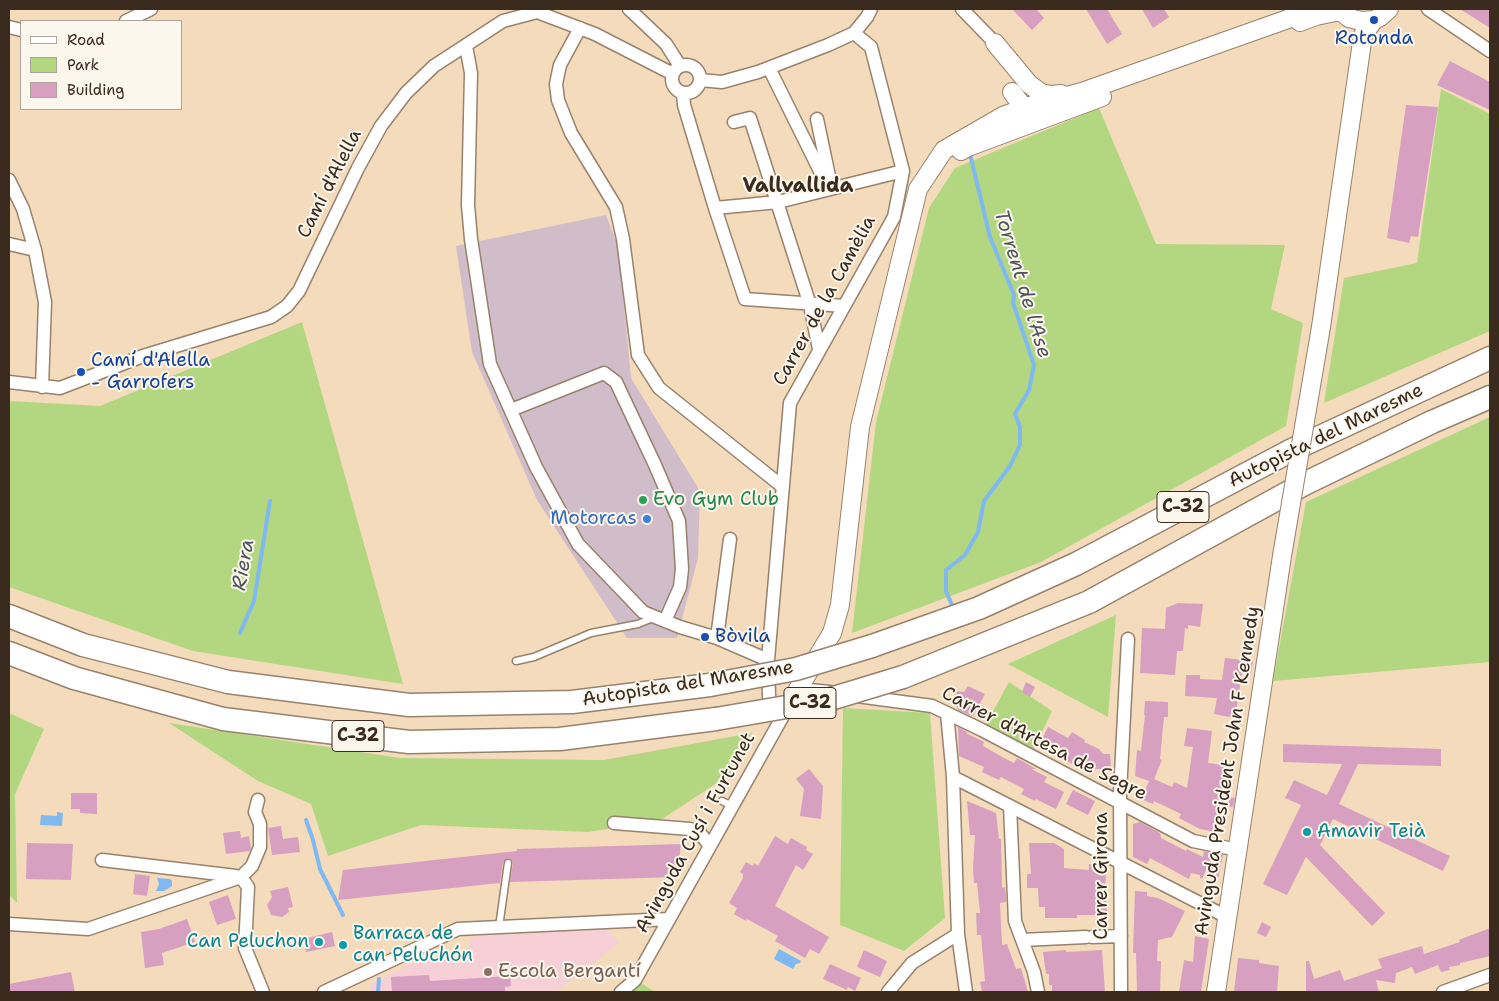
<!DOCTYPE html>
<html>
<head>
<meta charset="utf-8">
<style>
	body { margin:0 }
	#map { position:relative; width:1499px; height:1001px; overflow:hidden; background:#f3dbbc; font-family:"Shantell Sans",sans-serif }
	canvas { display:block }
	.frame { position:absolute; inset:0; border:10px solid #3b2a1e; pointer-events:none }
	.legend { position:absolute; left:20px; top:20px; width:162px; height:90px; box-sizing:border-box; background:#fbf7ec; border:1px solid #aea59a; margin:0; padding:6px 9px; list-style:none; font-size:15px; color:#3b2a1e }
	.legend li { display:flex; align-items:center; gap:10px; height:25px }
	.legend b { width:25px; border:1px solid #aea59a }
</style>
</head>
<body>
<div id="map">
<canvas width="1499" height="1001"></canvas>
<div class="frame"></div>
<ul class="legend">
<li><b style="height:6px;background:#fff"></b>Road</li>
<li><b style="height:14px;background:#b3d780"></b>Park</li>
<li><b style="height:14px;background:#d7a0c0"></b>Building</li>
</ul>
</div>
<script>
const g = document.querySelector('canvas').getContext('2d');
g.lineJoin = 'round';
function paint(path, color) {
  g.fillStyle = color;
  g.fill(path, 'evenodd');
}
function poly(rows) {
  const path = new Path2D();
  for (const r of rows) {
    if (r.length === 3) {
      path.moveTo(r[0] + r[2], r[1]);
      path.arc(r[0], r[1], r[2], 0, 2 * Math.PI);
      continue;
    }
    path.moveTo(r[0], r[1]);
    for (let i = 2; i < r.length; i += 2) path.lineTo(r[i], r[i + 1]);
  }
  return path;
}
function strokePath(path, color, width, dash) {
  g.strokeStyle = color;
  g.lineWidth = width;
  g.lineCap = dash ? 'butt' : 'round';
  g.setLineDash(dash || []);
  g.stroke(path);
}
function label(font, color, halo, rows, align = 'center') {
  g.font = font + ' "Shantell Sans",sans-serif';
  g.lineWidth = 4;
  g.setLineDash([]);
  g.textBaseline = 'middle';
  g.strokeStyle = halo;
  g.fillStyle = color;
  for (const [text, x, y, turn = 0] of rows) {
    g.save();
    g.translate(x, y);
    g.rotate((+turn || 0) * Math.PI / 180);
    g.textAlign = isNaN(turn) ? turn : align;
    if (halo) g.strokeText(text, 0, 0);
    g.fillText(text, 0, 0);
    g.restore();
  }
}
paint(poly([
	[607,928,619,943,556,992,372,992,370,985,419,960,466,958,471,937]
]), '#f6cfd7');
paint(poly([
	[606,215,618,246,631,378,700,491,698,558,677,638,627,638,537,500,472,352,456,246]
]), '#d1bdc9');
paint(poly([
	[1441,89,1490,114,1490,331,1324,403,1344,278,1417,263],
	[1099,108,1156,244,1285,245,1271,309,1303,323,1286,426,1041,562,852,633,876,422,929,208,955,168],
	[302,322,403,684,193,651,9,587,9,401,100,406],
	[1490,417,1490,662,1273,681,1306,502],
	[1116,615,1108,717,1008,664],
	[1009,682,1052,711,1034,749,986,724],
	[843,708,930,713,945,918,904,951,840,925],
	[9,713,44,729,15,794,17,903,9,895],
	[169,723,400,758,604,760,752,733,732,773,659,821,588,832,421,825,328,856,311,804,258,781],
	[641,983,655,992,631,992]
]), '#b3d780');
paint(poly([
	[57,812,63,813,62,826,40,825,41,815,57,816],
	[157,878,170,879,172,881,172,886,164,891,156,891,159,884],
	[779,949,801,961,800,963,796,964,793,969,774,959]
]), '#7fb9f0');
strokePath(poly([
	[952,605,946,591,946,570,965,555,978,532,984,501,1010,466,1020,445,1020,427,1015,414,1029,390,1034,365,1013,303,1014,295,990,237,970,154],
	[240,633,254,601,270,501],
	[306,820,313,840,320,869,343,915],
	[378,992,379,979]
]), '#7fb9f0', 4);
paint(poly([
	[1012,9,1036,9,1044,18,1032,30],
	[1086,9,1107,9,1122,34,1107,44],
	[1142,9,1164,9,1169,17,1153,28],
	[1460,9,1490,9,1490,28],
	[1450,61,1490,82,1490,110,1437,85],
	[1406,105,1438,107,1418,237,1411,236,1409,243,1387,238],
	[1178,603,1203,604,1200,627,1188,625,1188,629,1185,628,1183,651,1177,651,1175,675,1140,673,1142,628,1165,629,1166,608],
	[1225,658,1253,661,1251,674,1242,672,1235,718,1214,714,1217,698,1185,696,1186,675,1200,675,1200,679,1222,680],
	[1026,682,1035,687,1030,697,1022,692],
	[968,686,985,694,974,715,972,714,972,716,958,710,955,702,955,691,964,692],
	[1145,701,1168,702,1168,717,1164,717,1160,759,1162,760,1154,779,1172,787,1174,782,1187,788,1193,747,1184,746,1187,728,1212,731,1208,763,1230,766,1227,789,1229,789,1228,797,1235,798,1233,807,1223,806,1220,824,1217,823,1216,832,1200,829,1179,818,1181,814,1154,801,1153,804,1141,799,1149,781,1135,776,1137,750,1141,751,1145,715,1144,715],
	[958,727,967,732,966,733,984,742,983,746,1004,758,1014,763,1017,758,1036,769,1031,769,1047,777,1044,782,1064,792,1056,809,1036,799,1035,801,1021,794,1024,789,1001,777,999,780,982,772,984,767,959,756],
	[1048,727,1068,738,1072,732,1085,740,1084,742,1099,749,1103,754,1110,754,1111,769,1081,769,1058,756,1060,753,1040,743],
	[1283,744,1441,749,1441,766,1358,764,1339,804,1450,856,1443,871,1333,819,1320,845,1385,913,1372,926,1306,857,1287,895,1263,884,1301,805,1285,798,1294,780,1327,795,1342,764,1283,762],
	[809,769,823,786,821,819,800,816,804,789,796,779],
	[1073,790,1095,801,1088,815,1066,804],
	[71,793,97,793,97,814,80,813,80,809,71,809],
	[967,801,996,813,999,839,1001,839,1002,888,1005,887,1006,895,1006,902,1000,903,1002,945,1007,944,1016,969,1021,968,1028,992,982,992,980,982,985,981,981,935,977,935,976,913,980,913,977,883,974,883,973,867,975,835,970,835],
	[1140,822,1160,833,1161,838,1186,851,1187,849,1203,857,1204,851,1223,855,1218,879,1207,877,1208,866,1202,879,1200,878,1200,875,1191,873,1189,879,1150,858,1147,864,1133,857,1133,824],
	[281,826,283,839,298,837,300,852,272,855,268,828],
	[240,831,241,838,249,836,251,848,250,851,226,854,223,833],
	[775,836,788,844,791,838,807,847,806,850,813,854,803,870,796,865,775,906,829,937,819,954,810,949,805,958,775,941,778,936,747,919,746,921,734,914,737,908,729,903,743,878,743,874,740,872,746,862,753,866,754,863,758,866],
	[27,843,73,844,71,880,26,879],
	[1029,843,1054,843,1064,849,1064,868,1089,870,1089,864,1107,866,1104,895,1106,895,1107,915,1077,915,1077,918,1045,918,1045,907,1039,907,1038,888,1027,888,1027,874,1031,874],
	[681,844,677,877,510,882,513,863,511,859,508,858,503,862,500,883,338,900,343,870,517,851,517,849],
	[135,874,150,876,147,896,133,894],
	[288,887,293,907,288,908,289,912,282,917,271,915,267,905,272,897,270,891],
	[1135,891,1147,892,1147,896,1158,898,1185,911,1172,937,1158,940,1157,961,1161,961,1160,992,1137,992,1136,953,1133,953],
	[228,895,236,919,217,925,209,902],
	[187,919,195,942,162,953,164,965,145,968,141,932,159,929],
	[1262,922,1271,927,1266,937,1257,933],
	[1490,928,1490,956,1460,963,1460,965,1449,967,1450,970,1441,972,1438,965,1415,974,1412,967,1396,973,1395,983,1376,980,1379,992,1306,992,1306,961,1309,961,1314,979,1340,970,1344,981,1382,968,1378,959,1422,946,1424,954,1460,942,1459,940],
	[332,932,335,946,306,952,303,939],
	[1195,936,1209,939,1201,992,1179,992,1184,960,1193,962],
	[864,950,887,961,880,977,857,967],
	[1066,950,1066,952,1102,950,1105,992,1052,992,1052,985,1049,985,1049,974,1046,974,1043,952],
	[1238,958,1259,960,1259,963,1279,966,1277,992,1234,992],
	[830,964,861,978,855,991,848,987,847,990,823,979],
	[71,972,75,992,9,992,9,984],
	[429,975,430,981,510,976,511,986,505,987,505,992,392,992,391,977]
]), '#d7a0c0');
const lane = poly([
	[516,661,534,657,591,633,638,624,655,617],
	[722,801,732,806],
	[499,927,508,863]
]);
const street = poly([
	[629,9,666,44,680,66],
	[962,9,995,43,998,49],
	[1428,9,1490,51],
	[126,21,151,9],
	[9,27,21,30],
	[580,28,560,65,556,84,558,100,571,133,616,207,623,239,638,355,659,388,783,487],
	[466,46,471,73,468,205,471,239,490,364,536,467,578,544,643,612,680,627,717,638,768,660,769,696,774,713],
	[686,79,14],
	[769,68,821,173,830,178],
	[700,80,722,82,758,72,828,45,854,33,867,17,871,9],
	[683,93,684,105,715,208,745,299,844,306],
	[817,119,830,181],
	[734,122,750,118,810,305,819,349],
	[9,180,23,209,35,250,45,302,42,387],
	[715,208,778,202,903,171],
	[9,244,35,250],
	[9,382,60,388,143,356,271,317,287,306,299,291,358,168,381,126,406,93,434,66,503,21,537,12,595,34,673,74],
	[511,410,604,373,616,382,655,465,679,521,682,569,680,587,665,621],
	[717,638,730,539],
	[768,660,790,403,894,217,903,171,871,47,854,33],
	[857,696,932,706,982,730,1193,841,1238,850],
	[947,713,953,777,958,934,966,992],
	[953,777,1227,917],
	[1010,806,1015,921,1034,972,1038,992],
	[614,823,690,829,699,832,710,846],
	[102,860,236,876],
	[241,877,248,887,245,948,263,992],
	[9,924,88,929,241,877,252,866,260,847,260,824,255,812,258,800],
	[1092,937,1121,936],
	[1022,940,1086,937],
	[324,992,458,929,669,919],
	[621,992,635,980,798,689,830,692],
	[888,992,912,963,958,934],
	[1121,992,1120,793,1128,639],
	[1443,992,1490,975]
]);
const secondary = poly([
	[1338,9,1349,18,1361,21,1374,20,1380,17,1389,9],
	[1300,22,1316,16,1340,11],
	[995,43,1029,84,1041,93,1051,95,1061,94],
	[1012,92,1021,104,1036,112],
	[961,151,968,147,1102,97],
	[1321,327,1363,35,1374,20],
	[798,689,832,633,840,605,860,427,918,189,944,150,1003,116,1033,105,1082,92,1302,14,1312,9],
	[1216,992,1282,556]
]);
const highway = poly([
	[9,616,83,645,228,682,409,705,572,702,710,685],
	[872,646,979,608,1076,564,1292,450,1490,358],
	[9,653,74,678,223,719,409,742,560,739,716,719],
	[903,677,1089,602,1304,484,1432,422,1490,397]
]);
strokePath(lane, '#97826d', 9);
strokePath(street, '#97826d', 15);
strokePath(secondary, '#97826d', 20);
strokePath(highway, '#97826d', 25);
strokePath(lane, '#fff', 6);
strokePath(street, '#fff', 12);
strokePath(secondary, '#fff', 18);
strokePath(highway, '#fff', 22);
const secondaryBridge = poly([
	[1282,556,1321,327]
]);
const highwayBridge = poly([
	[710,685,796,669,872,646],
	[716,719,827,700,903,677]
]);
strokePath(secondaryBridge, '#97826d', 20, []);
strokePath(highwayBridge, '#97826d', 25, []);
strokePath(secondaryBridge, '#fff', 18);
strokePath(highwayBridge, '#fff', 22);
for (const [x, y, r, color] of [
	[1374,20,5,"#1a4fb4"],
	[81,372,5,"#1a4fb4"],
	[643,500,5,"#2e9e5b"],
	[647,519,5,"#3f7fe0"],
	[705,637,5,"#1a4fb4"],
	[1307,832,5,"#0f9aa8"],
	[319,942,5,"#0f9aa8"],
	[343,945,5,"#0f9aa8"],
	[488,972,5,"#8d6e63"]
]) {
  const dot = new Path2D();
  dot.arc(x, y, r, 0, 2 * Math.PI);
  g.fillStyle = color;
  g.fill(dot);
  strokePath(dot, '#fbf7ec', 2);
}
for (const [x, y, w] of [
	[1183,507,52],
	[810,703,52],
	[358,736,52]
]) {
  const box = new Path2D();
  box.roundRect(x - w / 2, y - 15.5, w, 31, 4);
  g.fillStyle = '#fbf7ec';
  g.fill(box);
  strokePath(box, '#3b2a1e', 1);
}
label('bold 18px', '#3b2a1e', null, [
	["C-32",1183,507],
	["C-32",810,703],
	["C-32",358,736]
]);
label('19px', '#164399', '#fbf7ec', [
	["Rotonda",1374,39,"center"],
	["Camí d'Alella",91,361],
	["- Garrofers",91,383],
	["Bòvila",715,637]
], 'left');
label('19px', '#3b2a1e', '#fbf7ec', [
	["Camí d'Alella",330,184,-63],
	["Carrer de la Camèlia",825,301,-61],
	["Autopista del Maresme",1326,436,-26],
	["Autopista del Maresme",688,684,-9],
	["Carrer d'Artesa de Segre",1044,744,27],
	["Avinguda President John F Kennedy",1228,771,-81],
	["Avinguda Cusí i Furtunet",696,833,-61],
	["Carrer Girona",1102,876,-90]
]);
label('19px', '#27864d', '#fbf7ec', [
	["Evo Gym Club",653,500]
], 'left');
label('19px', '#366cbe', '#fbf7ec', [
	["Motorcas",637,519]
], 'right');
label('19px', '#0d838f', '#fbf7ec', [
	["Amavir Teià",1317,832],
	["Barraca de",353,934],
	["can Peluchón",353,956],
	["Can Peluchon",309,942,"right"]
], 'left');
label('19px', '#785e54', '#fbf7ec', [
	["Escola Bergantí",498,972]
], 'left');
label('bold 20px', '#3b2a1e', '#fbf7ec', [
	["Vallvallida",798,187]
]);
label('italic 20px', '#4f555d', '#fbf7ec', [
	["Torrent de l'Ase",1022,284,73],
	["Riera",244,565,-80]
]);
</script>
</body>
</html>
